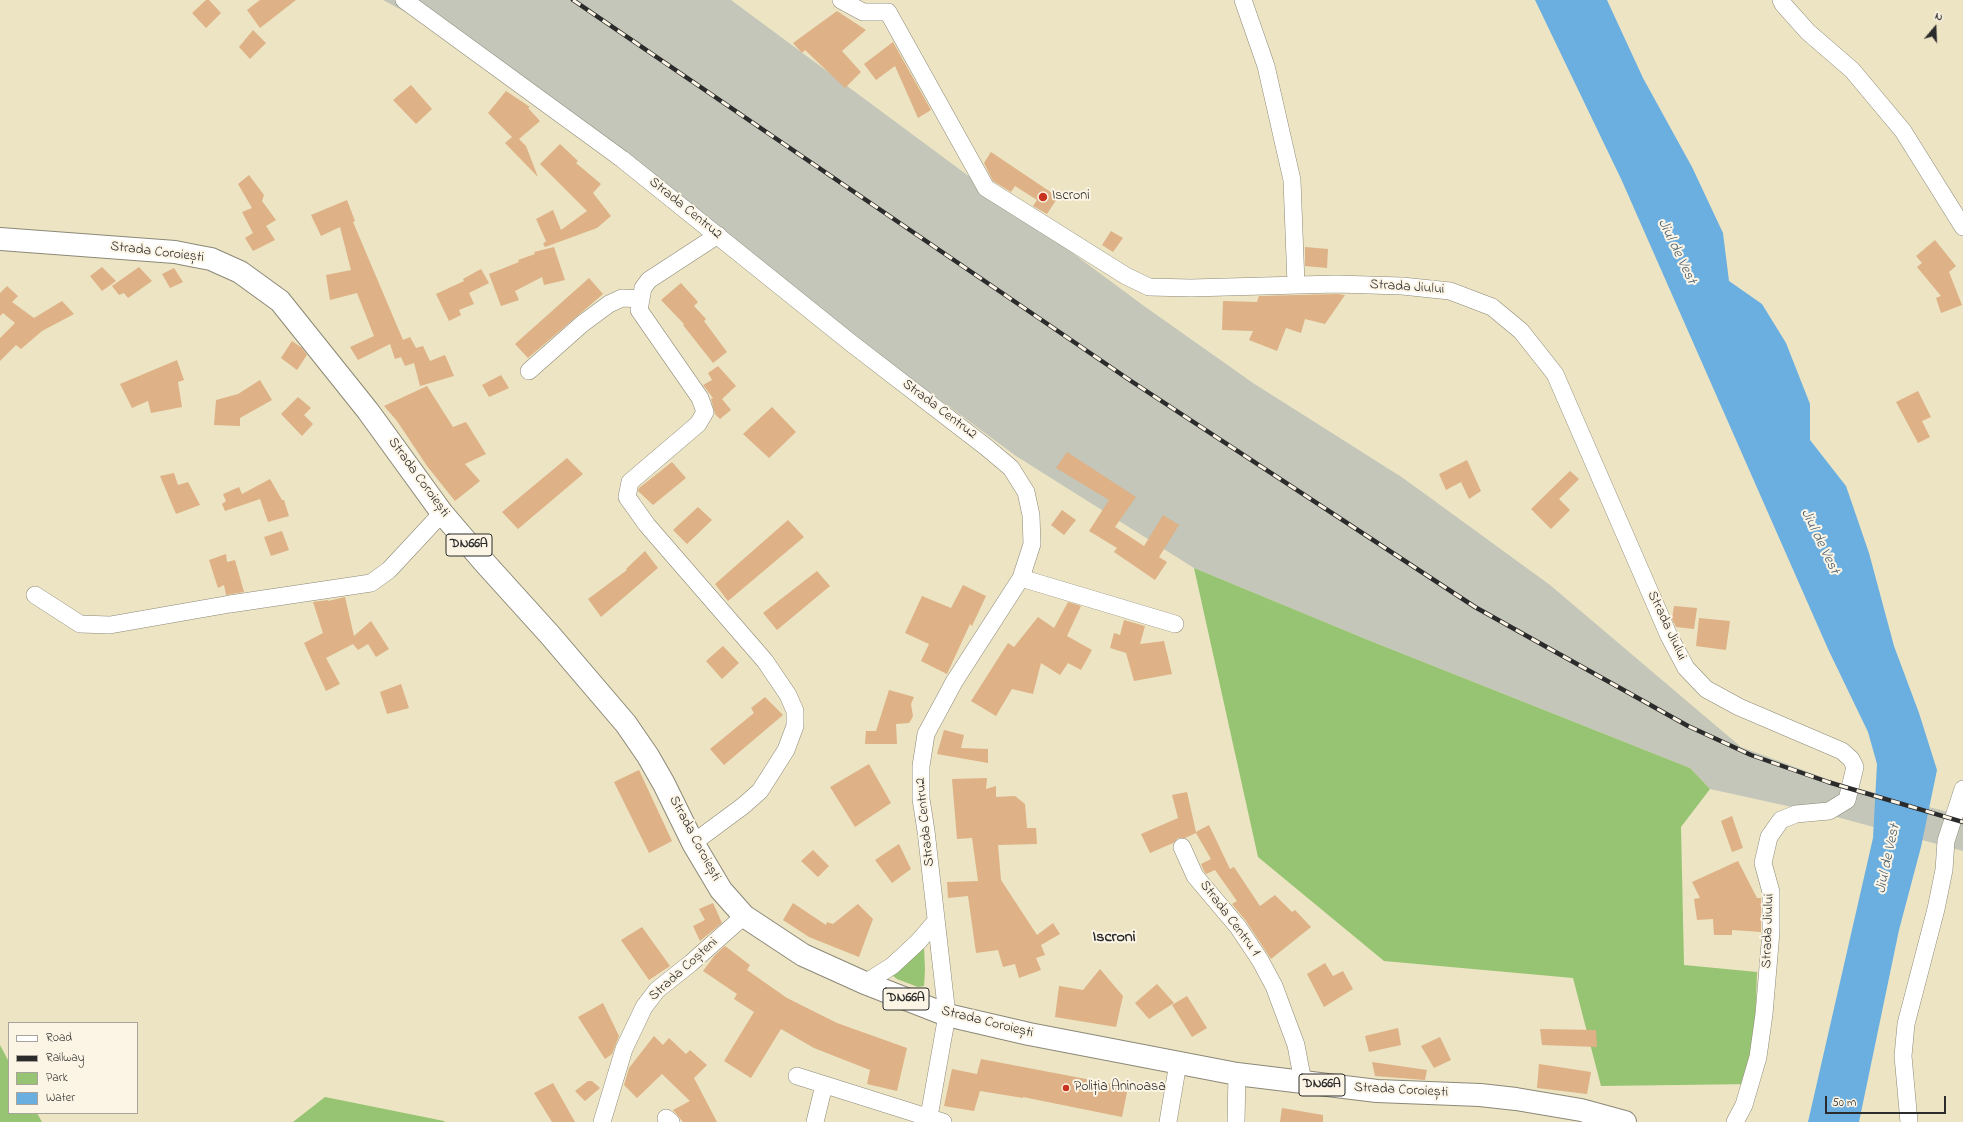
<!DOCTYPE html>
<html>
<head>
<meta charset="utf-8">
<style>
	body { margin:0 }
	#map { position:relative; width:1963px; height:1122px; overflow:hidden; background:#ece4c3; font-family:"Indie Flower",sans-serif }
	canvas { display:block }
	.legend { position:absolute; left:8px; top:1022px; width:130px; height:92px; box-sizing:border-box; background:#fcf5e5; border:1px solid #a8a49b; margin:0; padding:5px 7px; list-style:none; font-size:12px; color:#2b2b2b }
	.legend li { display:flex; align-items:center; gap:8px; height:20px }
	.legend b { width:20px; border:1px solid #a8a49b }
	.north { position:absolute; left:1915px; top:8px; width:40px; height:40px; -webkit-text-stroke:3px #fcf5e5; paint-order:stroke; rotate:19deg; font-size:11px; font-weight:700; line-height:16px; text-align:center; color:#2b2b2b }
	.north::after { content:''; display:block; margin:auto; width:14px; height:18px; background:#2b2b2b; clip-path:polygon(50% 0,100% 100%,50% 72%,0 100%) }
	.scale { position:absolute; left:1825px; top:1096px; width:121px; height:18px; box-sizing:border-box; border:2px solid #2b2b2b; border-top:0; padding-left:5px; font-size:12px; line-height:14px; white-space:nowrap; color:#2b2b2b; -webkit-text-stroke:3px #fcf5e5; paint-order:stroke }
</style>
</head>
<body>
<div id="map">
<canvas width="1963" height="1122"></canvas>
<ul class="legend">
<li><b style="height:5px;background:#fff"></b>Road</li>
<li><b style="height:5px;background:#2b2b2b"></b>Railway</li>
<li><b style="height:11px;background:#96c472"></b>Park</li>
<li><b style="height:11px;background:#6bafe0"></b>Water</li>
</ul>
<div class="north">N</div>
<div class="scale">50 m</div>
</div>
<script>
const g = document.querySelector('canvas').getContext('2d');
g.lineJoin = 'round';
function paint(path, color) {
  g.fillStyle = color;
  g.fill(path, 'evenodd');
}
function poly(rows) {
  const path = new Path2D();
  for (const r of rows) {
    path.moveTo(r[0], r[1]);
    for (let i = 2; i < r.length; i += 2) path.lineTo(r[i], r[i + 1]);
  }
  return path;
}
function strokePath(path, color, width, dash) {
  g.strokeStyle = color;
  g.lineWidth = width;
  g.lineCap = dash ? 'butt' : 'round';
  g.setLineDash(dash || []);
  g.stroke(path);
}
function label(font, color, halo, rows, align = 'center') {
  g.font = font + ' "Indie Flower",sans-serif';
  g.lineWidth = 4;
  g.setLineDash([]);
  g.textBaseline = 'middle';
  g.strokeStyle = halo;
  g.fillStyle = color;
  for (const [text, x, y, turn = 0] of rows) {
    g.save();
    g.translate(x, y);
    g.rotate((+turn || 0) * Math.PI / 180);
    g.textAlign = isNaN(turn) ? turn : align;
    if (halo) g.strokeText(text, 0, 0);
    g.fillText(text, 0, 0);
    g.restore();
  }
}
paint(poly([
	[383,0,731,0,1144,306,1253,383,1403,478,1550,585,1741,747,1838,783,1963,816,1963,851,1833,816,1710,789,1690,768,1368,640,1194,568,1016,456,582,135,472,48]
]), '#c3c6b9');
paint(poly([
	[1194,568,1368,640,1690,768,1710,789,1681,827,1684,965,1757,972,1753,1084,1601,1086,1573,978,1384,961,1258,857],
	[924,947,925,970,924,986,918,987,897,979,889,973],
	[0,1045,9,1062,9,1113,37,1113,42,1122,0,1122],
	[325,1097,444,1121,445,1122,293,1122]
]), '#96c472');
paint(poly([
	[1535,0,1607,0,1643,78,1692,167,1723,233,1729,281,1762,304,1786,343,1810,404,1810,440,1846,486,1869,553,1894,646,1919,713,1937,770,1921,847,1899,930,1859,1122,1808,1122,1873,838,1877,764,1868,732,1828,649,1622,181]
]), '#6bafe0');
paint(poly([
	[206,0,209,0,221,13,206,28,192,13],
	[260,0,296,0,260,28,247,10],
	[837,11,866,30,842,51,861,72,845,88,805,50,802,53,793,43],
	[253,30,266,43,250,59,239,47],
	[893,42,931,110,918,118,895,66,876,80,864,64],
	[411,85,432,109,416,124,393,100],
	[506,91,530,107,528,108,540,121,519,139,526,146,538,177,505,143,512,137,488,113],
	[560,144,578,161,576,163,601,184,593,193,611,216,597,228,545,247,543,244,546,241,536,219,553,210,561,230,587,211,540,164],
	[991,152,1058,197,1047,214,1033,206,1037,200,1015,186,1011,192,993,181,984,163],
	[249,175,264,195,262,201,276,220,266,226,275,240,253,251,245,238,253,233,242,212,252,208,238,184],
	[347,200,355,221,353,222,403,340,410,337,416,348,423,346,430,361,445,355,454,376,420,386,414,363,405,366,401,357,395,359,390,344,358,360,350,347,374,336,357,293,330,300,326,275,351,270,340,227,321,236,311,215],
	[1111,231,1123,238,1113,252,1102,245],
	[1935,240,1956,266,1949,272,1962,305,1941,313,1936,298,1941,296,1917,267,1922,263,1916,256],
	[554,247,565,280,544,285,542,277,515,291,519,300,501,306,489,274,519,262,518,260,535,254,534,252],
	[1305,247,1328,249,1327,268,1305,266],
	[102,267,116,281,102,291,90,276],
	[139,267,152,281,128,298,124,293,119,295,112,286],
	[174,268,183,282,170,288,162,274],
	[481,269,489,283,469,293,474,304,459,310,461,315,449,321,436,294,464,281,463,279],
	[589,278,603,294,528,358,515,344],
	[681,283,698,302,694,306,706,319,704,321,727,352,713,363,683,325,684,324,661,300],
	[7,286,18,296,12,302,34,318,62,301,74,314,42,331,21,349,16,345,0,361,0,338,15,323,3,313,0,316,0,293],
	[1338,294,1345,295,1325,324,1305,319,1301,333,1286,328,1277,351,1249,340,1253,331,1222,330,1223,301,1257,302,1259,296],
	[292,341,302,348,307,355,297,370,281,358],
	[177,360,184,380,178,382,182,407,151,413,148,401,132,408,120,384],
	[718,366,736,386,722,399,731,410,720,419,715,414,711,399,713,398,703,385,712,380,708,373],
	[501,375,509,388,489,397,482,385],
	[260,380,272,400,240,418,240,426,214,425,216,400,238,394],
	[427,386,453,427,466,422,486,454,465,464,480,481,455,501,427,466,397,421,384,406],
	[1918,391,1931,417,1922,421,1930,437,1918,443,1896,402],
	[298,397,311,408,304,415,313,424,302,436,281,414],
	[772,407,796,432,769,458,743,434],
	[1067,452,1136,497,1115,527,1144,546,1163,515,1179,525,1159,557,1167,562,1155,580,1114,552,1117,548,1089,531,1109,500,1056,468],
	[567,458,583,474,518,529,502,512],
	[1467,460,1481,491,1469,499,1461,482,1446,490,1439,474],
	[672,462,686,478,653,505,638,491,639,488],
	[1570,471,1579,479,1559,499,1570,510,1551,529,1531,509],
	[174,473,178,485,188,482,200,505,176,514,160,476],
	[270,479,282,500,284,500,289,516,268,522,260,499,225,511,222,504,226,501,223,494,239,487,242,494],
	[698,507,712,520,687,544,673,530],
	[1062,510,1076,520,1064,535,1051,525],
	[788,520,804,537,728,601,715,584],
	[282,531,289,550,271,556,264,537],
	[645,551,658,568,601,617,588,599,627,570,626,569],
	[226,554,227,562,235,560,244,592,226,595,224,585,218,588,209,560],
	[817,571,830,586,777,630,763,613],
	[963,585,986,596,972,626,970,624,947,674,921,661,929,644,905,633,922,596,951,608],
	[345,597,354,636,371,621,389,649,376,657,368,644,358,650,353,644,326,658,340,684,326,691,304,643,323,633,313,602,328,600,328,601],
	[1068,602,1081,606,1067,636,1092,650,1081,670,1068,663,1060,675,1041,663,1033,694,1012,689,996,716,971,701,1008,643,1014,647,1038,617,1054,628],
	[1674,606,1697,608,1694,629,1676,627,1672,619],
	[1699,618,1730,621,1726,650,1696,646],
	[1124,620,1145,626,1140,644,1164,641,1172,674,1134,681,1126,653,1110,648,1114,633,1120,635],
	[723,646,739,663,722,679,706,661],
	[401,684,409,708,387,714,380,692],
	[889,690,914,697,911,704,913,716,911,720,909,723,896,724,897,744,865,744,866,731,876,731],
	[765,697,783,715,724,765,710,749,754,713,751,708],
	[944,730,964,735,961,748,988,749,988,763,937,754],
	[869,764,891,803,855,827,830,787],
	[639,770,672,841,649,853,614,782],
	[987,778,986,789,996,786,996,797,1015,796,1025,804,1027,828,1036,828,1037,844,998,845,1001,880,1037,935,1053,923,1060,934,1041,945,1045,955,1036,958,1041,970,1019,978,1015,964,1003,967,998,950,976,953,968,896,948,898,947,882,978,881,972,838,957,839,952,779],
	[1187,792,1196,832,1209,825,1230,869,1234,867,1260,906,1275,895,1292,912,1295,910,1311,927,1271,959,1246,921,1232,904,1237,901,1215,870,1206,874,1204,871,1201,864,1211,859,1196,833,1185,838,1178,838,1173,843,1150,853,1141,834,1178,818,1172,795],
	[1732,816,1743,848,1732,852,1721,821],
	[899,844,911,869,892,883,875,860],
	[813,850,829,866,818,877,801,861],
	[1738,861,1757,898,1761,898,1761,932,1732,930,1732,935,1714,935,1713,919,1697,920,1694,899,1700,898,1692,882],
	[713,903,722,923,700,941,693,926,705,920,699,909],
	[793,903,826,925,827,922,833,924,858,904,873,919,859,957,809,937,783,920],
	[642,927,670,966,649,980,621,940],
	[725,946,750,965,747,970,787,998,837,1023,907,1048,897,1091,867,1084,870,1070,814,1048,781,1029,751,1078,724,1061,754,1012,734,999,737,994,703,971,715,955],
	[1325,963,1333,976,1343,971,1353,989,1324,1007,1307,974],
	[1100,969,1123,996,1116,1027,1055,1017,1059,986,1083,990],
	[1157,984,1174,1003,1149,1019,1135,1003],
	[1187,996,1207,1028,1192,1037,1172,1005],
	[603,1003,619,1036,612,1054,605,1059,578,1017],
	[1398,1028,1401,1045,1369,1052,1365,1036],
	[1540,1029,1596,1030,1597,1047,1542,1045],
	[654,1036,663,1045,669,1038,686,1054,690,1050,707,1065,694,1078,717,1122,683,1122,673,1110,690,1101,662,1074,637,1098,624,1085,629,1068],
	[1440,1037,1451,1060,1434,1068,1421,1046],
	[981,1059,1128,1087,1122,1117,1023,1097,1023,1098,980,1091,974,1111,944,1106,952,1069,977,1074],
	[1372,1062,1427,1070,1425,1080,1375,1076],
	[1539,1064,1591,1072,1587,1094,1537,1088],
	[588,1081,592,1081,600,1088,585,1101,575,1091],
	[553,1083,575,1122,552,1122,534,1093],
	[1282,1108,1323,1115,1323,1122,1280,1122]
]), '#deb186');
const minor = poly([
	[404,0,622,159,851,343,986,447,1011,468,1026,492,1031,515,1032,544,1021,578,954,682,939,710,926,734,921,766,921,799,926,831,947,1015,928,1122],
	[841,0,863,12,888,12],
	[1243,0,1266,66,1292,180,1296,284],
	[1781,0,1783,4,1808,32,1852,70,1903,131,1963,227],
	[888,12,986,188,1126,276,1149,287,1191,288,1336,284,1402,286,1450,291,1492,307,1521,331,1555,374,1669,636,1686,668,1706,689,1739,707,1842,751,1851,759,1855,767,1847,800,1829,811,1796,814,1781,820,1769,837,1763,863,1771,892,1771,932,1764,1014,1758,1057,1744,1105,1735,1122],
	[529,371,582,324,609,304,622,298,641,299],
	[1021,578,1175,624],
	[35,595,80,624,110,625,230,604,371,583,389,570,442,513],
	[693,843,743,806,760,791,786,750,795,726,795,711,788,695,765,661,647,525,627,497,630,482,698,424,705,412,700,398,639,310,643,288,649,280,718,235],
	[1182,847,1195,876,1238,927,1260,960,1274,986,1296,1045,1303,1082],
	[865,983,892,966,918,942,936,921],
	[797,1076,943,1122],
	[666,1118,671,1122],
	[602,1122,624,1049,644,1007,657,990,691,963,744,916],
	[815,1122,824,1085],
	[1168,1122,1178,1063],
	[1236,1122,1237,1074],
	[1909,1122,1903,1056,1906,1024,1936,909,1944,870,1946,841,1963,789]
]);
const major = poly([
	[0,239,175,252,195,256,211,259,240,272,280,301,368,411,442,513,484,562,550,635,626,724,648,756,664,784,693,843,721,890,744,916,803,955,865,983,947,1015,1029,1034,1237,1074,1377,1091,1480,1095,1516,1099,1581,1110,1625,1122]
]);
strokePath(minor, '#8c8877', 18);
strokePath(major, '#8c8877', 24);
strokePath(minor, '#fff', 17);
strokePath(major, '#fff', 22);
const rail = poly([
	[573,0,1131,381,1475,607,1688,726,1751,755,1828,782,1963,822]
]);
strokePath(rail, '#2b2b2b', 4.5);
strokePath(rail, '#fcf5e5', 3, [9]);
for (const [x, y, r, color] of [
	[1043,197,5,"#c8321e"],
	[1066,1088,4,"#c8321e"]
]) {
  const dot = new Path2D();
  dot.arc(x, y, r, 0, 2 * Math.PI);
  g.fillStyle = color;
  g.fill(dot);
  strokePath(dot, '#fcf5e5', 1.5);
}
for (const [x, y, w] of [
	[469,545,46],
	[906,999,46],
	[1322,1085,46]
]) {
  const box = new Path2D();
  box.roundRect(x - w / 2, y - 11, w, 22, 3);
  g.fillStyle = '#fcf5e5';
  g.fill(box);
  strokePath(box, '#2b2b2b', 1);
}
label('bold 13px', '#2b2b2b', null, [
	["DN66A",469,545],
	["DN66A",906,999],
	["DN66A",1322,1085]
]);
label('14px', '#2b2b2b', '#fcf5e5', [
	["Iscroni",1052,197],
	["Poliția Aninoasa",1074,1088]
], 'left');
label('14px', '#2b2b2b', '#fcf5e5', [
	["Strada Centru2",685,209,39],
	["Strada Coroiești",157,253,7],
	["Strada Jiului",1407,288,4],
	["Strada Centru2",939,410,37],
	["Strada Coroiești",418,478,54],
	["Strada Jiului",1666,626,65],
	["Strada Centru2",926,822,-96],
	["Strada Coroiești",694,839,62],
	["Strada Centru 1",1229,919,53],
	["Strada Jiului",1769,931,-88],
	["Strada Coșteni",684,970,-42],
	["Strada Coroiești",987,1023,14],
	["Strada Coroiești",1401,1091,3]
]);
label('italic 15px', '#41596a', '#fcf5e5', [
	["Jiul de Vest",1676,252,64],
	["Jiul de Vest",1819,542,64],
	["Jiul de Vest",1889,859,-78]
]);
label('bold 16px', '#2b2b2b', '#fcf5e5', [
	["Iscroni",1114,938]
]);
</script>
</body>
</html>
